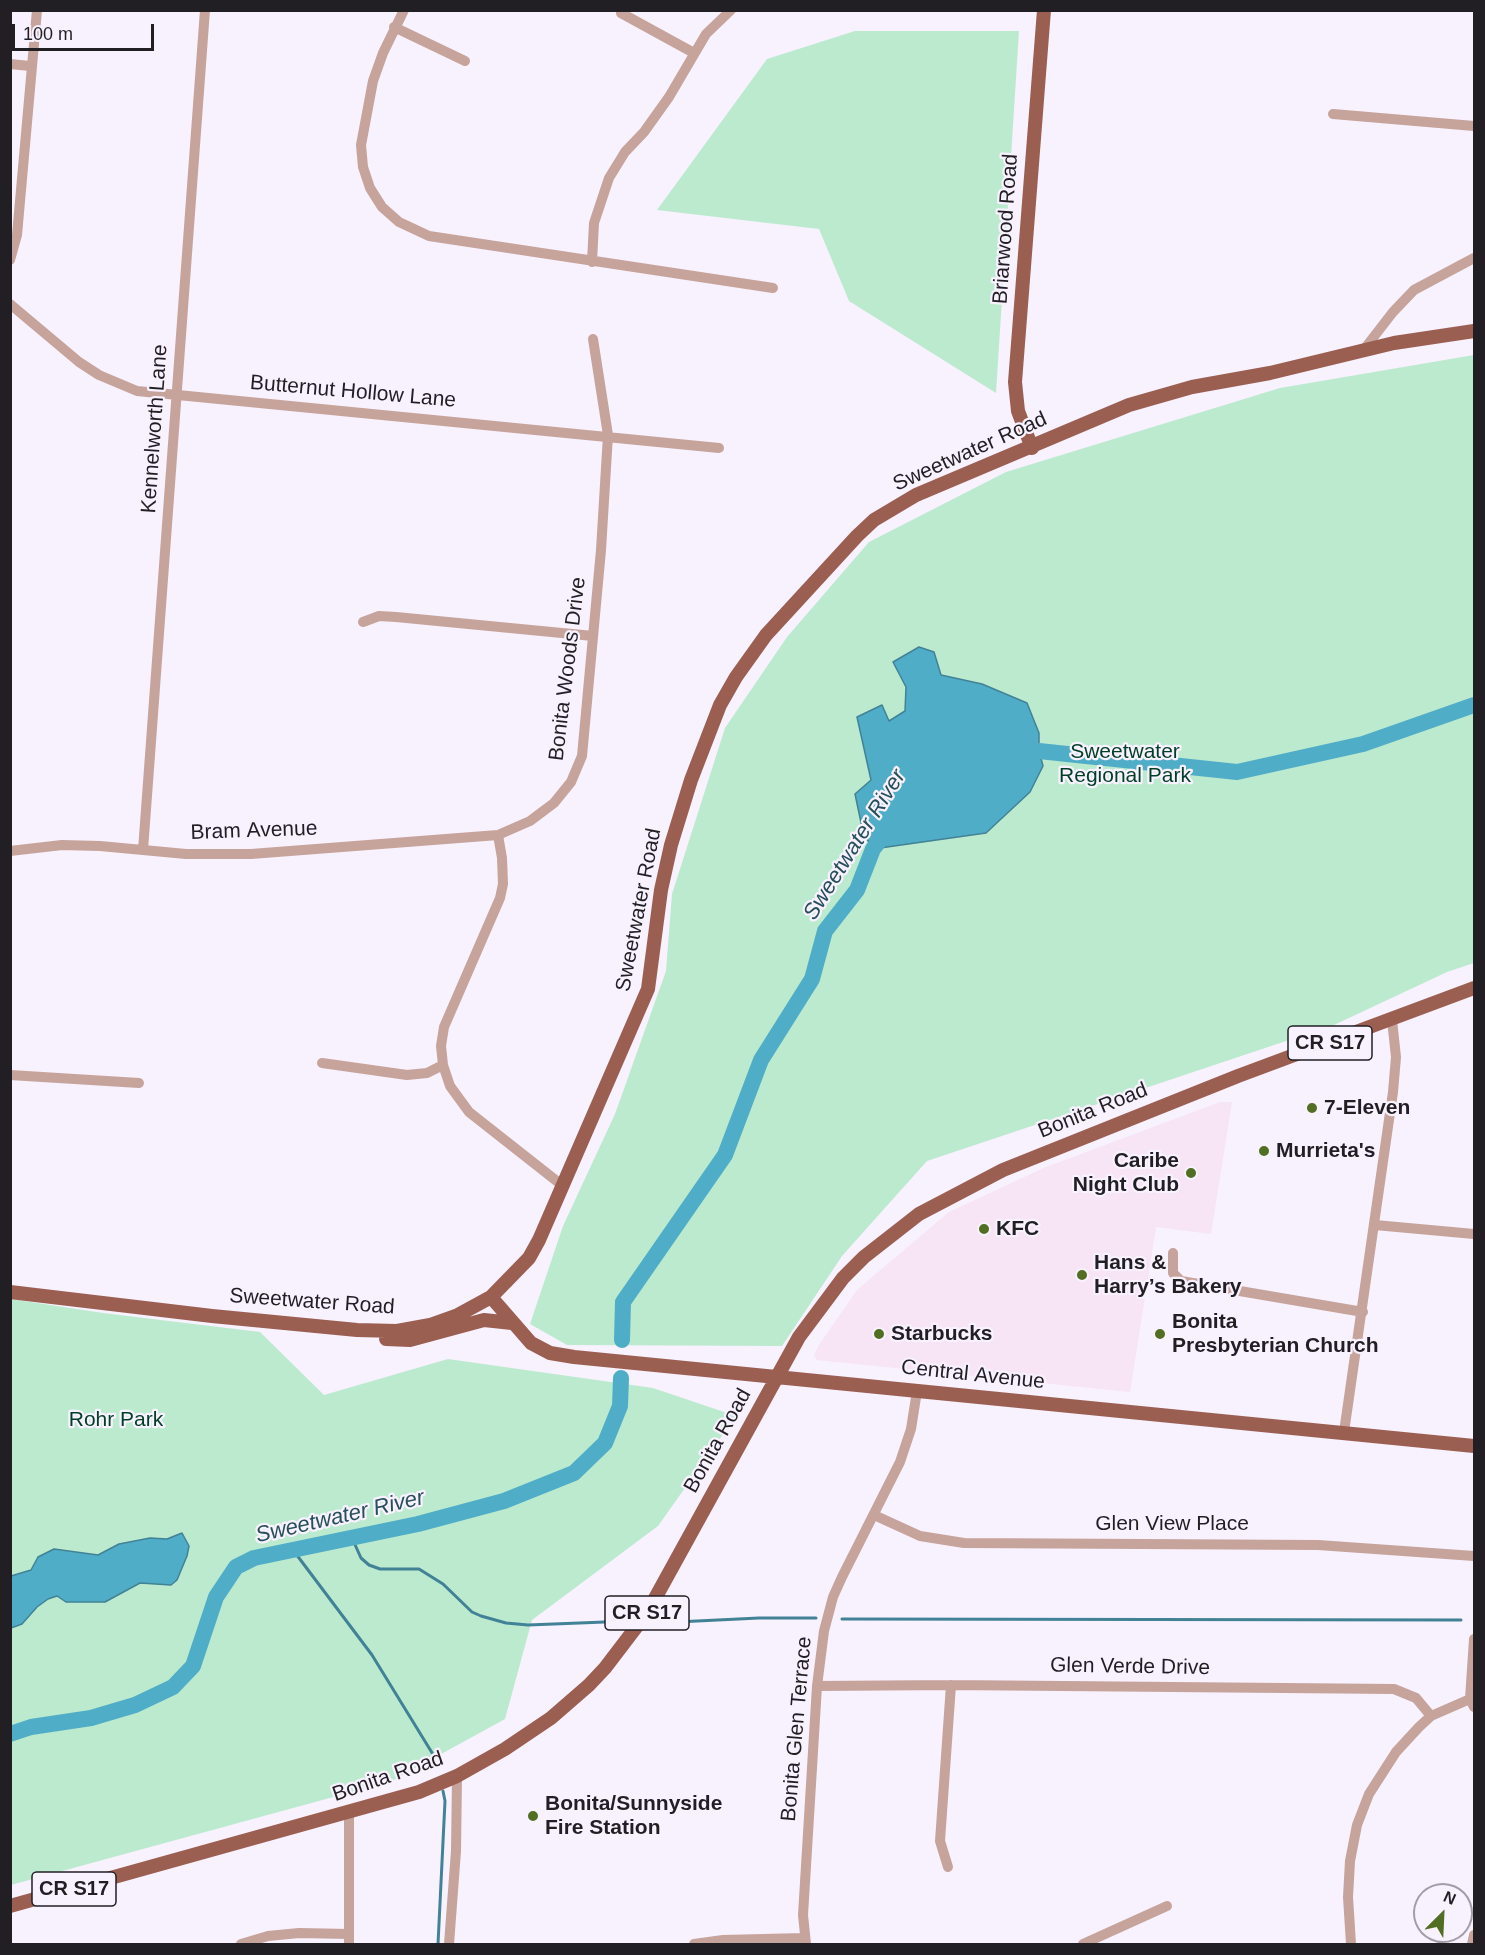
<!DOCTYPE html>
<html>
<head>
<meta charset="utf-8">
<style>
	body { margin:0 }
	#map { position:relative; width:1485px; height:1955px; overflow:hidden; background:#f8f1fe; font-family:Helvetica,sans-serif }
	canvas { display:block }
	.frame { position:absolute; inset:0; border:12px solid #221f24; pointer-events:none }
	.north { position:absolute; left:1413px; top:1883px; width:60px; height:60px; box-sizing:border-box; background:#f8f1fe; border:2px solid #a29da7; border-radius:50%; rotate:24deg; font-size:16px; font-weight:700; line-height:24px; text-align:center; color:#221f24 }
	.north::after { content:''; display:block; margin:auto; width:21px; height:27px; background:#516e22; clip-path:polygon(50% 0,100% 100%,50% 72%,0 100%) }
	.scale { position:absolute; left:12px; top:24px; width:142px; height:27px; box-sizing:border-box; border:3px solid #221f24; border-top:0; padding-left:8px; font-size:18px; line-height:21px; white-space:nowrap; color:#221f24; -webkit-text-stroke:4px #f8f1fe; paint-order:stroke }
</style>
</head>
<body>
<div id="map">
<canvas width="1485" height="1955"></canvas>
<div class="frame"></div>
<div class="north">N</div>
<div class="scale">100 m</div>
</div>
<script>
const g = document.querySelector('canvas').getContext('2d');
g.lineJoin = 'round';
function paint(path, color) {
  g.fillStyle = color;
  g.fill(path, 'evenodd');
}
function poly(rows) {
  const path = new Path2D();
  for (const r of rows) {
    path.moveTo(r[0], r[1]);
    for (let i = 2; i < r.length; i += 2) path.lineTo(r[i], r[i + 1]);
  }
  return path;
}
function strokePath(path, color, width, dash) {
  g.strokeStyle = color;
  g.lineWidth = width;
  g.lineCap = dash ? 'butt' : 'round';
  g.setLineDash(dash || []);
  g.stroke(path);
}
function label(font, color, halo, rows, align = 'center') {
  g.font = font + ' Helvetica,sans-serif';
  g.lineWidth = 4.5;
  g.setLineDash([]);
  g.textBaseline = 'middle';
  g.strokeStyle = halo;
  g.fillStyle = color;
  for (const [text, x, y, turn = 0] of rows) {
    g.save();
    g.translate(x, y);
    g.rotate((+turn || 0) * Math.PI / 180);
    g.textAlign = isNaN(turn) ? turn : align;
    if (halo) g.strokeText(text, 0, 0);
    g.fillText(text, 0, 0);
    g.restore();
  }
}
paint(poly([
	[1220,1102,1232,1102,1211,1234,1156,1227,1130,1392,817,1360,814,1355,819,1345,857,1290,949,1212,1046,1167]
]), '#f7e4f4');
paint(poly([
	[855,31,1019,31,996,393,849,301,819,229,657,210,767,59],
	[1474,355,1474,963,1447,972,1334,1025,927,1161,842,1256,782,1346,567,1345,530,1324,563,1226,615,1114,666,971,672,894,725,728,787,637,869,542,1006,472,1280,388],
	[11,1299,103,1313,260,1332,324,1395,448,1359,653,1388,736,1416,658,1526,532,1620,505,1719,392,1781,11,1885]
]), '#bceacf');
const water = poly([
	[919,647,934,652,941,675,982,684,1027,703,1039,733,1039,751,1043,766,1030,792,986,833,873,849,863,832,855,794,871,780,857,717,882,705,889,721,905,711,906,687,893,662,919,647],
	[182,1533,189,1546,187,1556,177,1580,171,1585,140,1583,105,1602,66,1602,57,1596,48,1599,37,1607,22,1624,11,1628,11,1576,31,1570,38,1557,54,1549,98,1555,119,1544,150,1538,167,1539,182,1533]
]);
paint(water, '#50adc8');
strokePath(water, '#428297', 1.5);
strokePath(poly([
	[352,1538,361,1558,369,1565,380,1569,419,1569,443,1584,472,1612,481,1616,506,1623,528,1625,605,1622],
	[293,1550,372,1655,434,1756],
	[842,1619,1461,1620],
	[656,1623,759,1618,816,1618],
	[613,1624,622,1624],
	[438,1944,445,1801,443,1791]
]), '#428297', 3);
strokePath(poly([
	[1018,755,1039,751,1237,772,1363,744,1474,705],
	[622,1340,623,1302,725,1155,761,1060,812,979,825,931,857,890,873,849,887,831],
	[10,1734,31,1727,91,1718,135,1705,173,1687,193,1666,216,1597,236,1567,254,1558,418,1524,504,1501,574,1473,605,1443,620,1406,621,1378]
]), '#50adc8', 16);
strokePath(poly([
	[404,10,383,53,373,81,361,145,363,167,370,188,382,207,399,222,429,236,773,288],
	[621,13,694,53],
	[394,27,465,61],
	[10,64,30,66],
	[1333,114,1474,126],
	[10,260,17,235,37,10],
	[592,262,594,223,609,178,625,152,644,132,669,97,706,34,731,10],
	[10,304,79,362,99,375,137,391,719,448],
	[1362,352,1393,312,1414,290,1474,258],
	[363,622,379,616,396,617,593,636],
	[498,835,502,858,503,884,500,898,444,1027,441,1046,443,1065,450,1086,469,1112,563,1186],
	[143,850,205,10],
	[10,851,62,845,100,846,186,854,251,854,498,835,530,821,554,803,571,782,582,756,601,550,608,435,593,339],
	[322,1063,407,1075,427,1073,443,1065],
	[10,1075,139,1083],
	[1375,1225,1474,1234],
	[1173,1253,1173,1273,1181,1281,1363,1312],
	[1344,1432,1393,1092,1396,1057,1392,1020],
	[874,1515,920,1536,964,1543,1318,1545,1474,1556],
	[1474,1639,1470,1699,1474,1707],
	[817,1686,951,1685,1394,1689,1416,1698,1431,1716],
	[948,1867,940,1841,951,1685],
	[241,1944,268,1936,299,1933,349,1934],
	[349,1944,349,1813],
	[449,1944,456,1851,457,1776],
	[694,1944,723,1940,804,1938],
	[806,1944,803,1915,817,1686,824,1631,833,1597,842,1577,900,1462,911,1429,917,1391],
	[1083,1944,1167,1906],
	[1351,1944,1348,1897,1350,1861,1357,1825,1369,1794,1396,1752,1419,1727,1431,1716,1470,1699],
	[1472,1944,1474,1935]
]), '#c6a39b', 10);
strokePath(poly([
	[1032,448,1018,411,1015,382,1044,10],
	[10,1292,212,1316,357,1330,397,1331,430,1325,458,1315,491,1297,529,1258,539,1240,648,989,661,890,671,845,691,780,720,705,736,677,766,635,857,536,874,520,916,495,1129,405,1192,387,1270,373,1394,343,1474,331],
	[491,1297,531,1343,550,1353,574,1357,1474,1446],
	[386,1339,410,1340,484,1320,512,1323],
	[10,1906,419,1792,457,1776,505,1749,551,1718,589,1685,605,1668,647,1613,799,1337,843,1278,864,1257,919,1214,1003,1170,1238,1076,1474,988]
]), '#9b5f52', 14);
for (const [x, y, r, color] of [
	[1312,1108,6,"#516e22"],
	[1264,1151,6,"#516e22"],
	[1191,1173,6,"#516e22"],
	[984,1229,6,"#516e22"],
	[1082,1275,6,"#516e22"],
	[879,1334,6,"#516e22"],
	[1160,1334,6,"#516e22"],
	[533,1816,6,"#516e22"]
]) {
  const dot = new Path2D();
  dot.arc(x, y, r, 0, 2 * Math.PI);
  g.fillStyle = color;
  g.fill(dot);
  strokePath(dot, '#f8f1fe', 2);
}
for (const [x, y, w] of [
	[1330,1043,84],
	[647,1613,84],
	[74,1889,84]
]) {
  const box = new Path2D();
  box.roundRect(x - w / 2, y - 17, w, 34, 4.5);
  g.fillStyle = '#f8f1fe';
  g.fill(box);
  strokePath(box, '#221f24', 1.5);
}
label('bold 20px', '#221f24', null, [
	["CR S17",1330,1043],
	["CR S17",647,1613],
	["CR S17",74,1889]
]);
label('21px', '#221f24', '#f8f1fe', [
	["Briarwood Road",1006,229,-86],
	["Butternut Hollow Lane",353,392,5],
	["Kennelworth Lane",155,429,-86],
	["Sweetwater Road",970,452,-24],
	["Bonita Woods Drive",568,669,-83],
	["Bram Avenue",254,831,-2],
	["Sweetwater Road",639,910,-79],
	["Bonita Road",1093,1111,-22],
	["Sweetwater Road",312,1302,4],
	["Central Avenue",973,1375,6],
	["Bonita Road",718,1441,-61],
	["Glen View Place",1172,1524],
	["Glen Verde Drive",1130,1667,1],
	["Bonita Glen Terrace",797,1729,-85],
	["Bonita Road",388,1777,-19]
]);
label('21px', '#003f25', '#f8f1fe', [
	["Sweetwater",1125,752],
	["Regional Park",1125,776],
	["Rohr Park",116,1420]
]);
label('bold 21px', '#221f24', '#f8f1fe', [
	["7-Eleven",1324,1108],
	["Murrieta's",1276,1151],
	["Caribe",1179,1161,"right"],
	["Night Club",1179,1185,"right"],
	["KFC",996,1229],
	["Hans &",1094,1263],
	["Harry’s Bakery",1094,1287],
	["Bonita",1172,1322],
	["Presbyterian Church",1172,1346],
	["Starbucks",891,1334],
	["Bonita/Sunnyside",545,1804],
	["Fire Station",545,1828]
], 'left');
label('italic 22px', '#264f5b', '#f8f1fe', [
	["Sweetwater River",855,845,-58],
	["Sweetwater River",340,1517,-13]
]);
</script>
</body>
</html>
